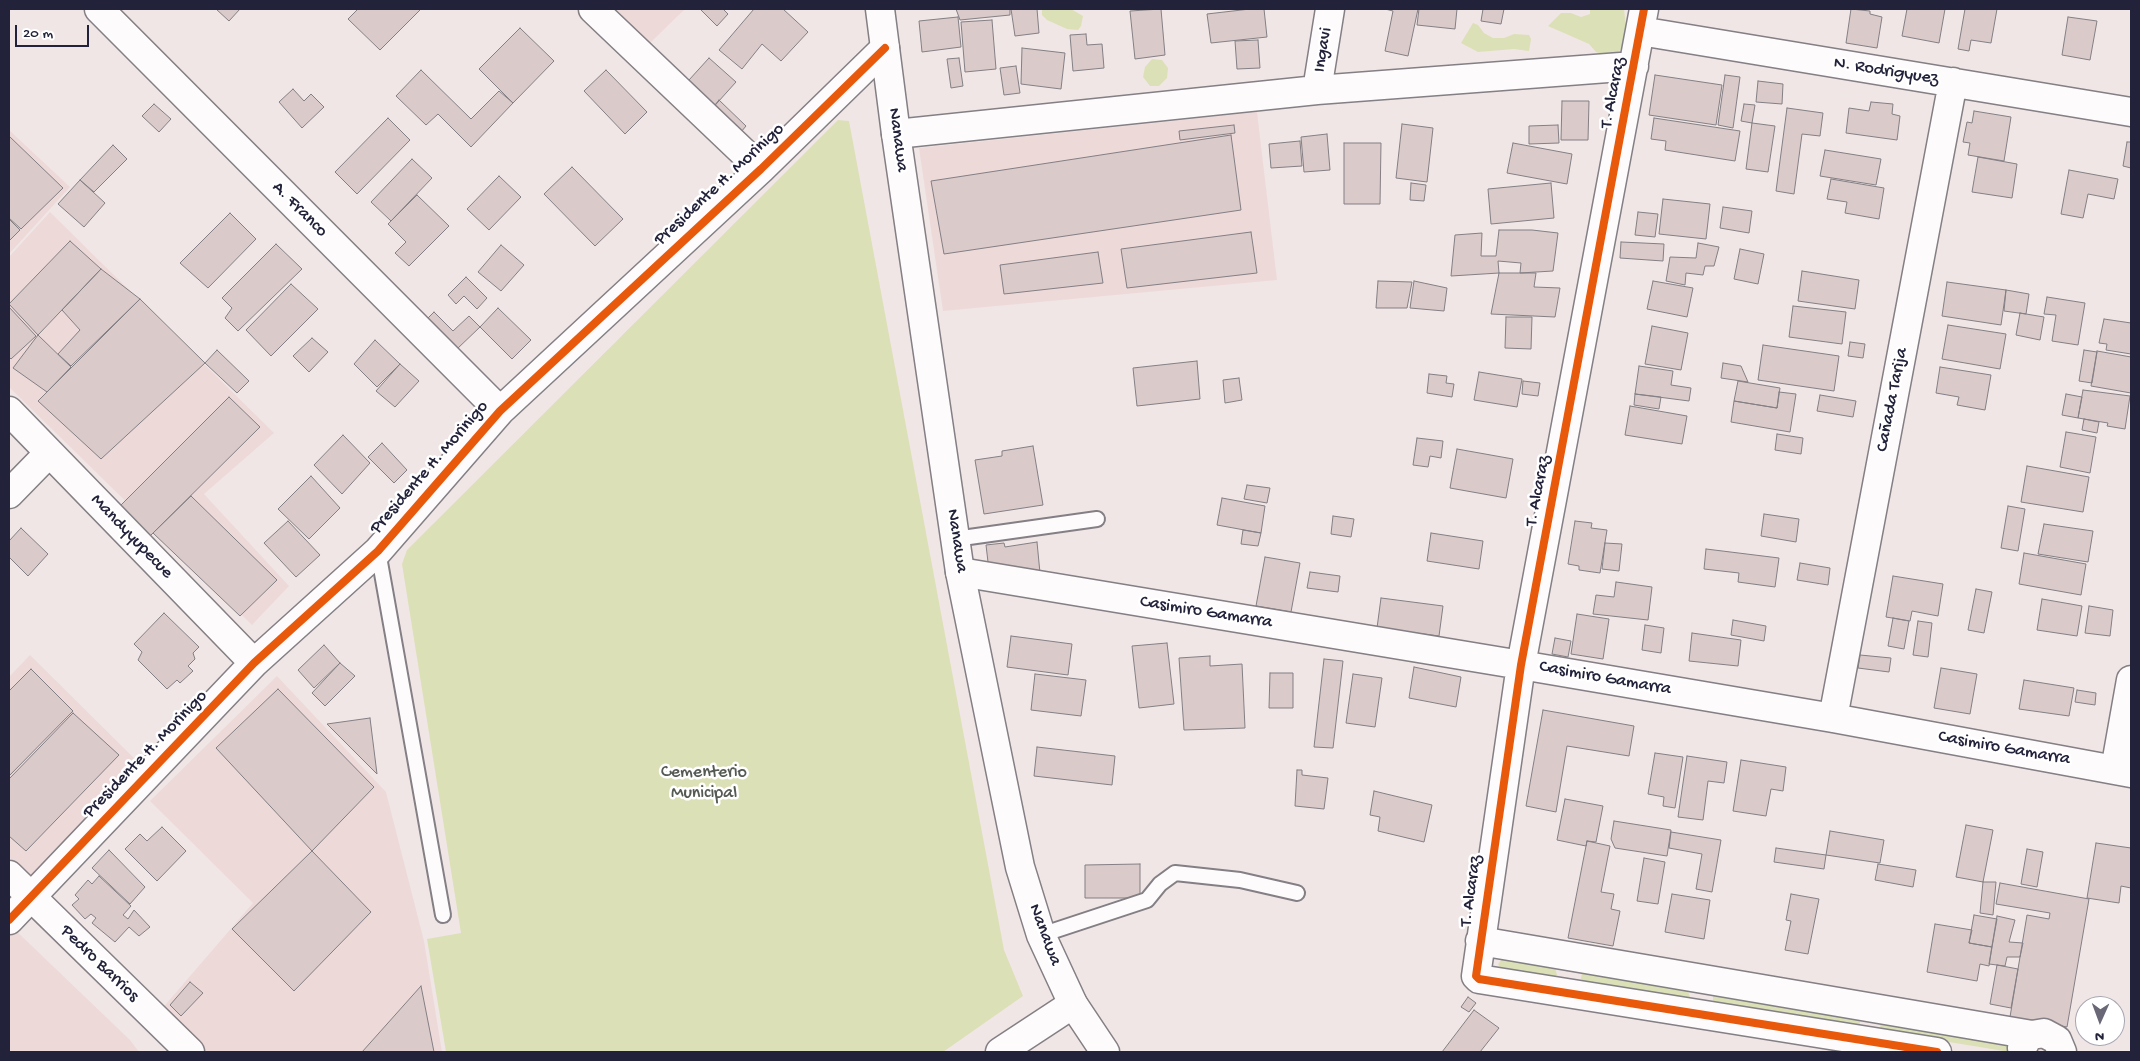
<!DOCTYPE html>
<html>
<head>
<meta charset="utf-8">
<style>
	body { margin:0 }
	#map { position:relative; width:2140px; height:1061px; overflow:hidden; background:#f0e6e6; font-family:"Gochi Hand",sans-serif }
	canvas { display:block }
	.frame { position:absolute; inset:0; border:10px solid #22223b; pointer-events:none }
	.north { position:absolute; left:2075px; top:996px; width:50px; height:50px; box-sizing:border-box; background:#fff; border:1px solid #a7a7b1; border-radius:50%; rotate:182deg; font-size:14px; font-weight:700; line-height:20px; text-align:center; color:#22223b }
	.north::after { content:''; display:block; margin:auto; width:18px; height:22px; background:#6a6777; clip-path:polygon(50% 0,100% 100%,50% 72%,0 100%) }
	.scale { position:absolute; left:15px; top:25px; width:74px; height:22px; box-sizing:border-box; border:2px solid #22223b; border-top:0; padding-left:6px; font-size:15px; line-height:18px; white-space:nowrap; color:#22223b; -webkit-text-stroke:4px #fff; paint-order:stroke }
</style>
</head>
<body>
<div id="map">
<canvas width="2140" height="1061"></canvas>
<div class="frame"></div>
<div class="north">N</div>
<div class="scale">20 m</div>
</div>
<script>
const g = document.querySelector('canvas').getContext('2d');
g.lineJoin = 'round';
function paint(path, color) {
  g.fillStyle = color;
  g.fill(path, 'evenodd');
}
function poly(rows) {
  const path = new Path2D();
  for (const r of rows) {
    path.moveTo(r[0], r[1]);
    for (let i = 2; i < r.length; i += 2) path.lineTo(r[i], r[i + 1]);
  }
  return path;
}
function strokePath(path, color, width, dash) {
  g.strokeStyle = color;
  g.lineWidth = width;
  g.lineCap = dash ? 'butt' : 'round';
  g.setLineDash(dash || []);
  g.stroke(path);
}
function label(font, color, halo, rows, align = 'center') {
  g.font = font + ' "Gochi Hand",sans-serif';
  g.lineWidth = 5;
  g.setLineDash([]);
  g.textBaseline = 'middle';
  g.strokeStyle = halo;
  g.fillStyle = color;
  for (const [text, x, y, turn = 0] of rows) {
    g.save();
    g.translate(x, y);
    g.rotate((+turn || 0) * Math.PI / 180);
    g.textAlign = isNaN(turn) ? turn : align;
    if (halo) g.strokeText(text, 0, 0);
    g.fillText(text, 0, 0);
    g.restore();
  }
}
paint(poly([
	[616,9,685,9,650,43],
	[1257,112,1277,280,943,311,919,148],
	[9,130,70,187,9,254],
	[50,212,274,433,204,494,289,586,252,625,9,387,9,257],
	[30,655,142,766,37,883,9,857,9,677],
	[277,676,386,792,424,941,442,1052,205,1052,160,1011,253,903,150,801],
	[9,924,130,1040,139,1052,9,1052]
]), '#eed9d9');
paint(poly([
	[1040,9,1071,9,1083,16,1081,26,1078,30,1067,29,1047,20,1042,15,1042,10],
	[1590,9,1624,9,1627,36,1624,46,1617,53,1607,56,1596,52,1589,44,1548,26,1561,13,1571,13,1581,17,1590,14],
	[1473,23,1478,25,1484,33,1493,38,1504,38,1514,34,1529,35,1531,39,1529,51,1514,49,1478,52,1461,43],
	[1152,59,1162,60,1168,68,1167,78,1159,86,1150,86,1143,77,1145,67],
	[838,120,849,121,1004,950,1023,996,943,1052,446,1052,427,939,461,933,402,564,407,550],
	[1503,958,1555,968,1557,975,1553,978,1501,969,1498,964],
	[1582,973,1687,989,1690,997,1689,999,1583,983,1581,978],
	[1713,995,1860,1019,1860,1025,1859,1026,1713,1003],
	[1882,1022,2012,1041,2010,1052,1882,1031,1880,1026]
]), '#dce0b6');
const building = poly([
	[216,9,240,9,229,21,216,9],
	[358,9,421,9,380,50,348,19,358,9],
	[700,9,723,9,728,14,717,26,700,9],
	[754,9,783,9,808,32,781,61,762,44,742,69,719,50,754,9],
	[956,9,1010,9,1010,15,960,20,956,9],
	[1011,9,1037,9,1039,33,1015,36,1011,9],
	[1161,9,1165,55,1135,59,1130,11,1161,9],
	[1250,9,1264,9,1267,37,1211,43,1207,14,1250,9],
	[1385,9,1418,9,1408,56,1385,51,1393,11,1385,9],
	[1419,9,1457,9,1455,29,1417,25,1419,9],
	[1483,9,1504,9,1501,24,1481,21,1483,9],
	[1851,9,1870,11,1870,14,1882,17,1877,48,1846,43,1851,9],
	[1907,9,1945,9,1939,43,1902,36,1907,9],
	[1965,9,1997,9,1991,43,1971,40,1969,51,1958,49,1965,9],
	[958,17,961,47,922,52,919,21,958,17],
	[2068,17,2097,21,2090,60,2062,55,2068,17],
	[992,20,996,69,965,72,961,22,992,20],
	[520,28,554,61,513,103,479,69,520,28],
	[1086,34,1087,45,1102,44,1104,68,1073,71,1070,35,1086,34],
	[1258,40,1260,68,1237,69,1235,41,1258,40],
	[1022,48,1065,53,1061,89,1021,84,1022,48],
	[709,58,736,82,709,112,678,83,685,76,689,80,709,58],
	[959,58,963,86,951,88,947,59,959,58],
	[1016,66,1020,93,1004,95,1000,68,1016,66],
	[421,70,471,119,499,91,513,103,471,147,438,114,426,125,396,96,421,70],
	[606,70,647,112,625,134,584,91,606,70],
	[1655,75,1722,85,1716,125,1649,115,1655,75],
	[1725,75,1740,77,1733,128,1718,125,1725,75],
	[1758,81,1783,84,1782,104,1756,102,1758,81],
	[293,89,304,101,311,94,324,107,302,128,279,102,293,89],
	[719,100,746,126,736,138,709,112,719,100],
	[1562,101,1589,101,1588,140,1561,140,1562,101],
	[1871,102,1893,104,1892,114,1900,116,1897,140,1846,133,1849,108,1869,111,1871,102],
	[154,104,171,119,159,132,142,116,154,104],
	[1744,104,1755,105,1752,123,1741,121,1744,104],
	[1787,108,1823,113,1820,136,1802,134,1794,194,1776,191,1787,108],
	[1974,111,2011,117,2004,161,1968,155,1970,143,1963,142,1967,122,1972,123,1974,111],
	[388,118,410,140,357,194,335,172,388,118],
	[1654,118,1740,131,1735,161,1665,150,1666,141,1651,139,1654,118],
	[1752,123,1775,126,1768,172,1746,169,1752,123],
	[1402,124,1433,128,1427,182,1396,178,1402,124],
	[1234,125,1235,133,1180,140,1179,131,1234,125],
	[1558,125,1559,143,1529,144,1529,126,1558,125],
	[1327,134,1330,170,1304,172,1301,137,1327,134],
	[1231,135,1241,210,944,254,931,181,1231,135],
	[9,136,63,188,21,229,9,218,9,136],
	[1300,141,1302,166,1271,168,1269,144,1300,141],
	[2127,142,2131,142,2131,168,2123,166,2127,142],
	[1344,143,1381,143,1380,204,1344,204,1344,143],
	[1513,143,1572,154,1567,184,1507,173,1513,143],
	[113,145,127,159,94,192,80,180,113,145],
	[1825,150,1881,159,1876,185,1820,176,1825,150],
	[1978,157,2017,164,2012,198,1972,192,1978,157],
	[412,159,432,178,391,221,371,202,412,159],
	[572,167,623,219,595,246,544,194,572,167],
	[2069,170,2118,179,2114,199,2088,194,2083,218,2061,214,2069,170],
	[499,176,521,197,489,230,467,209,499,176],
	[1831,179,1884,188,1879,219,1845,213,1847,202,1827,199,1831,179],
	[80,180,105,203,84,227,58,204,80,180],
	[1411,183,1426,185,1424,201,1410,200,1411,183],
	[1551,183,1554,218,1491,224,1488,189,1551,183],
	[417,195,449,226,409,266,395,253,406,242,388,224,417,195],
	[1663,199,1710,204,1706,239,1659,234,1663,199],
	[1723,207,1752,211,1749,233,1720,228,1723,207],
	[1638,212,1658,214,1655,237,1635,235,1638,212],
	[230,213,256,239,208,288,180,263,230,213],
	[9,219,20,230,9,241,9,219],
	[1499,230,1532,230,1558,233,1553,271,1520,273,1521,263,1498,261,1499,273,1451,276,1455,235,1482,233,1481,256,1496,256,1499,230],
	[1251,232,1257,273,1127,288,1121,249,1251,232],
	[70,241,101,269,38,335,9,304,70,241],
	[1621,242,1664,244,1663,261,1620,258,1621,242],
	[1698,243,1719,247,1714,266,1705,266,1703,275,1686,273,1685,285,1666,281,1670,257,1696,258,1698,243],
	[276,244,302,269,238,331,225,318,232,308,222,298,276,244],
	[501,245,524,265,501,291,478,272,501,245],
	[1740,249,1764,254,1758,284,1734,279,1740,249],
	[1098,252,1103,283,1004,294,1000,265,1098,252],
	[101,269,140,299,71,366,58,354,80,330,62,310,101,269],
	[1802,271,1859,280,1855,309,1798,301,1802,271],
	[1499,273,1536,273,1534,287,1560,288,1555,317,1491,314,1499,273],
	[466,277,487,298,477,309,464,296,456,304,448,295,466,277],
	[1378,281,1412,282,1407,308,1376,308,1378,281],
	[1414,281,1447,288,1444,311,1410,308,1414,281],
	[1653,281,1693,288,1687,317,1647,309,1653,281],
	[1947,282,2006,290,2001,325,1942,316,1947,282],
	[291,284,318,309,271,356,246,330,291,284],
	[2006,290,2029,294,2026,314,2004,311,2006,290],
	[2047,297,2085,303,2078,345,2052,341,2056,315,2044,314,2047,297],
	[140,299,205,363,101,459,38,401,140,299],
	[1793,306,1846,312,1842,344,1789,337,1793,306],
	[9,307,36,336,11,359,9,357,9,307],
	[498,308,531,340,512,359,480,327,498,308],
	[434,312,453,331,469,316,480,327,457,349,427,319,434,312],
	[2020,313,2044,317,2040,340,2016,335,2020,313],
	[1506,317,1532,317,1531,349,1505,348,1506,317],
	[2104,319,2131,323,2131,354,2106,350,2107,344,2099,343,2104,319],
	[1948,325,2006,334,2000,369,1942,359,1948,325],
	[1652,326,1688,333,1681,370,1645,364,1652,326],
	[38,335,71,367,47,392,13,368,38,335],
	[312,338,328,352,309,372,293,356,312,338],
	[375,340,400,364,377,387,354,364,375,340],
	[1850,342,1865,344,1863,358,1848,356,1850,342],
	[1763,345,1839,356,1834,391,1758,380,1763,345],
	[217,350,249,381,237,393,205,363,217,350],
	[2084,350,2097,352,2092,383,2079,381,2084,350],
	[2097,351,2131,357,2131,393,2091,386,2097,351],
	[1197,361,1200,399,1137,406,1133,368,1197,361],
	[1723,363,1741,366,1748,382,1721,378,1723,363],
	[400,364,419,381,395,407,376,391,400,364],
	[1639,366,1673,371,1671,385,1691,388,1689,401,1635,394,1639,366],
	[1940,367,1991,375,1985,410,1957,405,1959,397,1936,393,1940,367],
	[1479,372,1522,379,1517,407,1474,400,1479,372],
	[1429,374,1447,376,1446,383,1454,384,1452,397,1427,393,1429,374],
	[1239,378,1242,400,1225,403,1223,380,1239,378],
	[1523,381,1540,383,1538,396,1522,394,1523,381],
	[1738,381,1780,388,1777,408,1734,401,1738,381],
	[2083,390,2130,396,2125,429,2107,426,2108,423,2078,418,2083,390],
	[1779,392,1796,394,1790,432,1731,422,1734,401,1777,408,1779,392],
	[1635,394,1661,397,1659,409,1634,405,1635,394],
	[2066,394,2082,397,2078,418,2062,415,2066,394],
	[1820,395,1856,401,1853,417,1817,411,1820,395],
	[229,397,260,427,150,536,120,506,229,397],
	[1630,406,1687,416,1682,444,1625,435,1630,406],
	[2084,419,2099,422,2097,433,2082,430,2084,419],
	[2066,432,2096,437,2090,473,2060,467,2066,432],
	[1777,434,1803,438,1801,454,1775,450,1777,434],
	[343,435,370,463,342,494,314,465,343,435],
	[1417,438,1443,441,1441,458,1430,456,1428,467,1413,465,1417,438],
	[382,443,407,470,394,483,368,457,382,443],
	[1033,446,1043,505,984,514,975,460,1002,456,1002,451,1033,446],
	[1457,449,1513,459,1506,498,1450,488,1457,449],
	[2027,466,2089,477,2083,512,2021,502,2027,466],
	[311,476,340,508,309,539,278,509,311,476],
	[1247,485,1270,488,1267,503,1244,499,1247,485],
	[191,496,277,580,240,616,153,533,191,496],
	[1222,498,1265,506,1261,533,1217,525,1222,498],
	[2008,506,2025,509,2018,551,2001,548,2008,506],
	[1764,514,1799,519,1796,542,1761,536,1764,514],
	[1333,516,1354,519,1351,537,1331,534,1333,516],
	[288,521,320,555,296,577,264,543,288,521],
	[1575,521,1592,523,1591,528,1607,530,1600,573,1579,570,1579,566,1568,564,1575,521],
	[2044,524,2093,531,2088,562,2038,554,2044,524],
	[21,528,48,554,28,576,9,557,9,541,21,528],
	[1243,530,1261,533,1258,546,1241,544,1243,530],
	[1431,533,1483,541,1479,569,1427,561,1431,533],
	[1037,542,1040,573,1004,568,988,562,986,545,1004,543,1005,547,1037,542],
	[1605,543,1622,544,1619,571,1602,569,1605,543],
	[1706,549,1779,558,1775,587,1738,582,1739,573,1704,569,1706,549],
	[2024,553,2086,564,2081,595,2019,584,2024,553],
	[1265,557,1300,563,1291,612,1256,606,1265,557],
	[1800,563,1830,568,1828,585,1797,580,1800,563],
	[1310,572,1340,576,1338,592,1307,588,1310,572],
	[1893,576,1943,584,1938,616,1912,611,1910,621,1886,617,1893,576],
	[1616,582,1652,587,1648,620,1593,614,1596,595,1614,597,1616,582],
	[1976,589,1992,592,1984,633,1968,630,1976,589],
	[1381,598,1443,606,1439,636,1377,628,1381,598],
	[2042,599,2082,606,2077,636,2037,630,2042,599],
	[2089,606,2113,610,2110,636,2085,633,2089,606],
	[164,613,199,647,193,653,195,659,188,666,193,671,180,683,177,680,167,689,138,660,142,652,134,644,164,613],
	[1577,614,1609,619,1603,659,1571,654,1577,614],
	[1893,618,1909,621,1904,649,1888,646,1893,618],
	[1733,620,1766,626,1764,641,1731,635,1733,620],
	[1918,621,1932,623,1928,657,1913,655,1918,621],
	[1645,625,1664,628,1661,653,1642,650,1645,625],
	[1692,633,1741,640,1738,666,1689,661,1692,633],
	[1011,636,1072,644,1068,675,1007,667,1011,636],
	[1555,638,1571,641,1568,657,1552,654,1555,638],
	[1167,643,1174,704,1139,708,1132,646,1167,643],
	[324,645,340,663,314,688,298,670,324,645],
	[1860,655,1891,658,1889,672,1858,668,1860,655],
	[1210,656,1210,666,1242,664,1245,728,1184,730,1179,658,1210,656],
	[1324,659,1343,661,1333,748,1314,747,1324,659],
	[340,663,355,676,325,706,312,693,340,663],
	[1414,667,1461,677,1456,707,1409,698,1414,667],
	[1941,668,1977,674,1970,714,1934,708,1941,668],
	[31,669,73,711,9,776,9,691,31,669],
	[1270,673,1293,673,1293,708,1269,708,1270,673],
	[1035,674,1086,680,1081,716,1031,710,1035,674],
	[1353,674,1382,678,1375,727,1346,723,1353,674],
	[2024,680,2074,688,2069,716,2019,709,2024,680],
	[278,689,374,787,312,851,216,748,278,689],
	[2077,690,2096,693,2095,705,2075,702,2077,690],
	[1543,710,1634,726,1629,756,1567,746,1556,812,1526,806,1543,710],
	[73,713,119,755,26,851,9,836,9,779,73,713],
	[370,718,377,774,327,724,370,718],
	[1037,747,1115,756,1112,785,1034,776,1037,747],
	[1655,753,1683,757,1675,808,1663,806,1664,797,1648,794,1655,753],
	[1687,756,1727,762,1724,783,1708,781,1703,820,1678,817,1687,756],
	[1741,760,1786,767,1783,791,1771,789,1766,816,1733,811,1741,760],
	[1297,770,1302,770,1302,775,1328,778,1324,809,1295,806,1297,770],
	[1374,791,1432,805,1424,842,1378,831,1380,817,1370,815,1374,791],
	[1565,799,1603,806,1596,842,1587,841,1586,846,1557,840,1565,799],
	[1614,821,1671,830,1667,856,1615,848,1611,839,1614,821],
	[1966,825,1993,830,1983,882,1956,877,1966,825],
	[162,827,186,851,157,881,125,849,140,834,147,841,162,827],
	[1830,831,1884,840,1880,863,1826,855,1830,831],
	[1671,832,1721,840,1712,892,1696,889,1702,854,1669,848,1671,832],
	[1587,841,1610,846,1601,892,1614,894,1611,909,1620,911,1613,946,1568,938,1587,841],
	[2096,843,2131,848,2131,888,2121,886,2119,903,2087,898,2096,843],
	[1776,848,1826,855,1824,869,1774,862,1776,848],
	[2027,849,2043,852,2037,887,2021,884,2027,849],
	[109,850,145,887,130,904,92,868,109,850],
	[312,851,371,912,294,991,232,929,312,851],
	[1644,858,1665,862,1658,904,1637,901,1644,858],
	[1140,864,1140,898,1085,898,1085,865,1140,864],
	[1878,864,1916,870,1913,887,1875,880,1878,864],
	[99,876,131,906,123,915,128,919,134,910,150,927,139,936,129,927,115,942,92,923,96,918,91,914,85,919,72,905,79,899,75,895,88,880,92,884,99,876],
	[1983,882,1996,882,1993,915,1980,913,1983,882],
	[2000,883,2089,899,2067,1027,2010,1017,2027,915,2049,919,2050,913,1996,904,2000,883],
	[1672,894,1710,900,1704,939,1665,932,1672,894],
	[1791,894,1819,899,1808,954,1785,950,1791,921,1786,920,1791,894],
	[1974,915,1997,919,1992,947,1969,943,1974,915],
	[1997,916,2015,920,2009,942,2023,943,2020,957,2007,957,2005,966,1989,964,1997,916],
	[1935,924,1972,930,1969,943,1992,947,1989,966,1980,964,1977,981,1927,972,1935,924],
	[1997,965,2018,969,2011,1008,1990,1004,1997,965],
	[190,982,203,993,181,1016,170,1005,190,982],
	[421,986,434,1052,362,1052,421,986],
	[1468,997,1476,1003,1469,1012,1461,1007,1468,997],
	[1474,1010,1499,1028,1480,1052,1442,1052,1474,1010]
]);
paint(building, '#dacaca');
strokePath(building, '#837f84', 1);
const lane = poly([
	[955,539,1097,519],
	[378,551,443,915],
	[1041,935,1147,900,1160,884,1175,873,1240,880,1297,893]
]);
const street = poly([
	[99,9,500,411],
	[593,9,761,169],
	[1644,9,1521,665,1476,976,1479,979,1937,1052],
	[1640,31,2131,112],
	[1317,90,1330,9],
	[896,134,1317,90,1634,66],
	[9,411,254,663],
	[9,494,49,453],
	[960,572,1521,665,1833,718,2131,773],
	[1833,718,1953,82],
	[2115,770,2131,680],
	[9,875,190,1052],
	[9,920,254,663,378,551,500,411,761,169,885,48],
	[1480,941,2032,1035],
	[2022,1048,2027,1039,2032,1035,2044,1033,2057,1040,2062,1052],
	[1000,1052,1073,1004]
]);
const secondary = poly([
	[880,9,896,134,960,572,1020,867,1041,935,1073,1004,1105,1052]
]);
strokePath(lane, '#837f84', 18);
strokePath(street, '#837f84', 31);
strokePath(secondary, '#837f84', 31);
strokePath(lane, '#fdfbfb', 14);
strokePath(street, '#fdfbfb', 28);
strokePath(secondary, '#fdfbfb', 28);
strokePath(poly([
	[1644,9,1521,665,1476,976,1479,979,1937,1052],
	[9,920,254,663,378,551,500,411,761,169,885,48]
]), '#e8590c', 8);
label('18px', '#22223b', '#fff', [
	["Ingavi",1324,50,-81],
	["N. Rodrigyuez",1886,72,9],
	["T. Alcaraz",1614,93,-79],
	["Nanawa",897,140,82],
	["Presidente H. Morinigo",720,185,-43],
	["A. Franco",299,210,45],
	["Cañada Tarija",1893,400,-79],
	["Presidente H. Morinigo",430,468,-49],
	["T. Alcaraz",1539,491,-79],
	["Mandyyupecue",131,537,46],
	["Nanawa",956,541,81],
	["Casimiro Gamarra",1206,613,9],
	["Casimiro Gamarra",1605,679,10],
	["Casimiro Gamarra",2004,749,10],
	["Presidente H. Morinigo",146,755,-46],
	["T. Alcaraz",1472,891,-82],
	["Nanawa",1044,935,69],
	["Pedro Barrios",99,964,44]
]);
label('18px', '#555a54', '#fff', [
	["Cementerio",704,773],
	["Municipal",704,794]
]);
</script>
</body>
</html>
